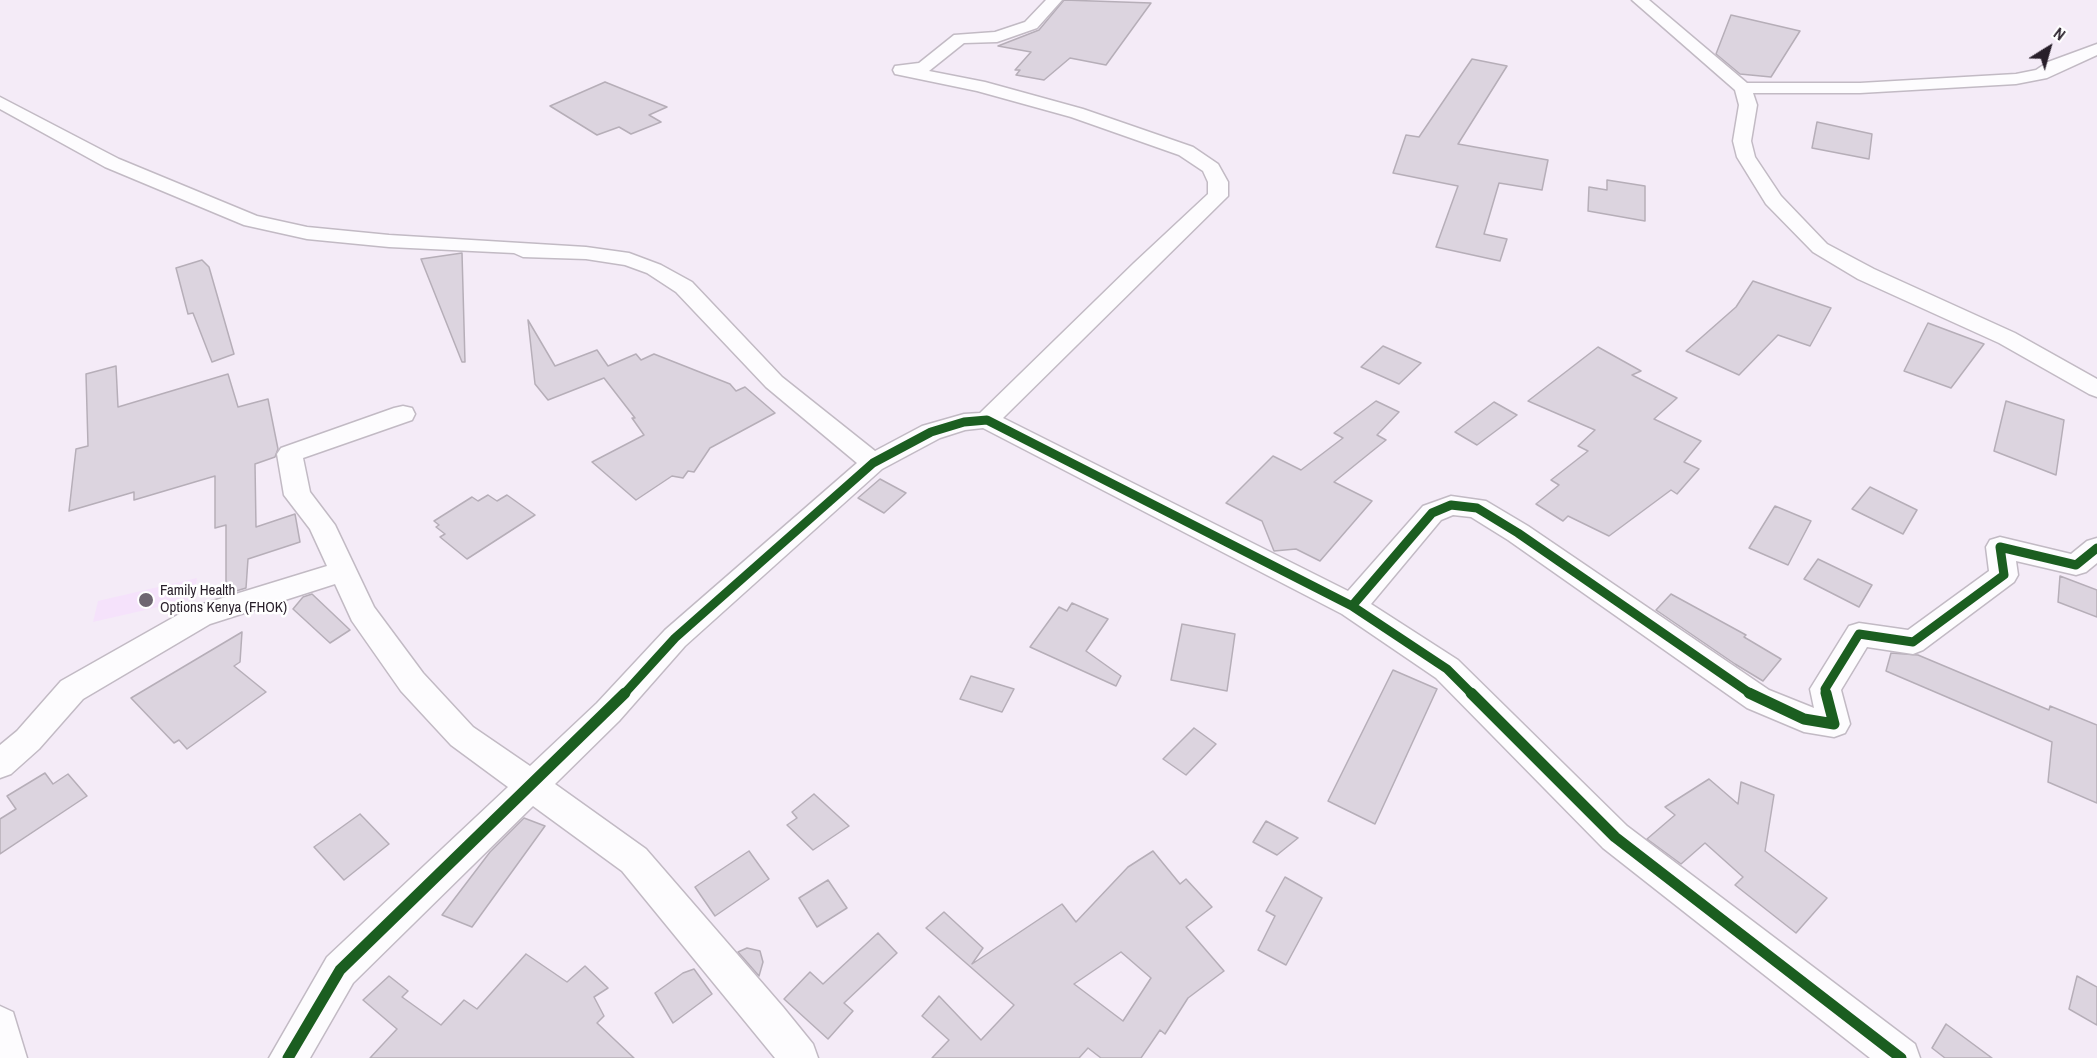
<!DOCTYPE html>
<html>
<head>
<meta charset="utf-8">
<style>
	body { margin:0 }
	#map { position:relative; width:2097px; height:1058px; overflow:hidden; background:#f4ebf7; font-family:"Archivo Narrow",sans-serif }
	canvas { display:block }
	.north { position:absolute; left:2019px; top:18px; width:60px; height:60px; -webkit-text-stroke:4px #fff; paint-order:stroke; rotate:37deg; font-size:16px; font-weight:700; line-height:24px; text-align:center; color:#281f2a }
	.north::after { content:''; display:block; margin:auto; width:21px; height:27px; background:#281f2a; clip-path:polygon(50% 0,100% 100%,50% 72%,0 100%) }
</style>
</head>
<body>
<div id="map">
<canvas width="2097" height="1058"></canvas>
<div class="north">N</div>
</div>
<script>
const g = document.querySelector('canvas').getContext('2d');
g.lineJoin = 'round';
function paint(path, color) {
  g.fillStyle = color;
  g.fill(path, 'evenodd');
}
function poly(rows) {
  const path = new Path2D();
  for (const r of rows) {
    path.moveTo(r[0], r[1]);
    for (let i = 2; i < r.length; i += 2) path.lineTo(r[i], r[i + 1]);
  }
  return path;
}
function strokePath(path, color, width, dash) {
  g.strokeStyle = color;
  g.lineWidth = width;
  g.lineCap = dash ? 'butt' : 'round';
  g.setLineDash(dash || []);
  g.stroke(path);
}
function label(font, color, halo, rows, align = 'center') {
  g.font = font + ' "Archivo Narrow",sans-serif';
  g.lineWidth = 5;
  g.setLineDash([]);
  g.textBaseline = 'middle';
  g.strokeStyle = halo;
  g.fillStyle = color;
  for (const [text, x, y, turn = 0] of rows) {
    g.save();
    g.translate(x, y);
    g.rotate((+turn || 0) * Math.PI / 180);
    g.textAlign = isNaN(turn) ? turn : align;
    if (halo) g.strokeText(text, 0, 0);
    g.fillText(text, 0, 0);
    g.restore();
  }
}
paint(poly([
	[197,578,193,599,93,622,98,601]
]), '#f5e2fb');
const building = poly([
	[1064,0,1151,3,1106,65,1070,58,1044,80,1016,75,1020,70,1015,70,1031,52,998,46,1039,30,1064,0],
	[1731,15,1800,31,1771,77,1740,74,1716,54,1731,15],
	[1472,59,1507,66,1458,144,1548,160,1542,190,1499,183,1484,234,1507,239,1500,261,1436,247,1458,186,1393,173,1406,135,1419,137,1472,59],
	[605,82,667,107,649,115,661,122,631,134,619,127,597,135,550,106,605,82],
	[1817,122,1872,134,1869,159,1812,148,1817,122],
	[1607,180,1645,186,1645,221,1588,211,1589,187,1607,190,1607,180],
	[462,253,465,362,462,362,421,259,462,253],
	[202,260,209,267,234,354,212,362,193,313,188,314,176,268,202,260],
	[1753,281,1831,308,1810,346,1778,335,1739,375,1686,351,1736,307,1753,281],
	[528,320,555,366,597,350,608,366,636,354,641,360,654,354,730,384,736,391,745,387,775,413,710,448,694,472,688,471,683,478,672,476,636,500,592,462,644,435,632,418,635,418,604,378,548,400,535,384,528,320],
	[1928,323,1984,344,1951,388,1904,371,1928,323],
	[1383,346,1421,363,1399,384,1361,367,1383,346],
	[1598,347,1641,371,1632,375,1677,398,1654,419,1701,441,1684,462,1699,469,1677,494,1671,490,1609,536,1568,516,1563,521,1536,504,1559,485,1551,480,1588,451,1578,446,1595,430,1528,401,1598,347],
	[116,366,118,407,228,374,238,407,268,399,278,449,275,457,255,464,256,527,295,514,300,542,248,559,246,588,226,594,226,525,215,528,215,476,134,500,134,492,69,511,76,449,88,446,86,374,116,366],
	[1376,401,1399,412,1377,435,1386,440,1334,482,1372,501,1320,561,1296,549,1274,551,1262,521,1226,503,1273,456,1301,470,1343,438,1334,433,1376,401],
	[2006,401,2064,420,2056,475,1994,451,2006,401],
	[1494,402,1517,415,1477,445,1455,432,1494,402],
	[880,479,906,493,884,513,858,498,880,479],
	[1870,487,1917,510,1903,534,1852,509,1870,487],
	[488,495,497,501,507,495,535,515,467,559,440,537,445,534,436,527,439,525,434,521,472,497,478,501,488,495],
	[1775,506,1811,521,1788,565,1749,548,1775,506],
	[1818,559,1872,585,1859,607,1804,579,1818,559],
	[2060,576,2097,590,2097,617,2058,602,2060,576],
	[312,594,350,630,330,643,293,609,303,597,312,594],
	[1671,594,1746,635,1744,637,1781,659,1763,681,1735,664,1656,610,1671,594],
	[1072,603,1108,619,1086,651,1121,676,1116,686,1030,647,1059,607,1067,611,1072,603],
	[1182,624,1235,634,1227,691,1171,680,1182,624],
	[242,632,240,662,234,666,266,692,187,749,179,740,174,743,131,698,242,632],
	[1891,653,1918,655,2049,710,2050,706,2097,725,2097,803,2048,782,2052,742,1886,671,1891,653],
	[1393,670,1437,689,1375,824,1328,801,1393,670],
	[971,676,1014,689,1002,712,960,699,971,676],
	[1194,728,1216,744,1186,775,1163,759,1194,728],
	[45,773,53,784,68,774,87,796,0,854,0,819,16,809,7,796,45,773],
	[1709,779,1738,804,1741,782,1774,795,1765,851,1827,898,1796,933,1735,885,1743,877,1705,843,1681,864,1647,839,1675,815,1665,807,1709,779],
	[814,794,849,826,813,850,787,825,797,818,792,812,814,794],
	[360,814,389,844,344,880,314,847,360,814],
	[524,818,545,826,472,927,442,915,490,852,524,818],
	[1266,821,1298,838,1277,855,1253,842,1266,821],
	[749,851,769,879,715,916,695,887,749,851],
	[1153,851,1180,884,1186,879,1212,907,1186,927,1224,971,1188,998,1165,1034,1160,1030,1141,1058,1101,1058,1088,1048,1079,1058,932,1058,949,1040,922,1016,939,996,981,1040,1014,1005,926,928,944,912,983,948,972,964,1062,904,1076,922,1128,867,1153,851],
	[1121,952,1151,978,1123,1021,1074,984,1121,952],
	[1285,877,1322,898,1286,965,1258,950,1275,916,1266,911,1285,877],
	[828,880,847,908,817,927,799,898,828,880],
	[878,933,897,953,844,1003,853,1011,828,1039,784,999,810,972,823,984,878,933],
	[747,948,760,951,763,962,759,976,738,952,747,948],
	[526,954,567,982,585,966,608,988,594,997,604,1016,597,1023,634,1058,370,1058,397,1029,363,1000,389,976,408,991,402,997,441,1025,464,1000,477,1009,526,954],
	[694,969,712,994,673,1023,655,993,683,973,694,969],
	[2077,976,2097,987,2097,1025,2069,1009,2077,976],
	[1946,1024,1992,1058,1945,1058,1932,1048,1946,1024]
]);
paint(building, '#dcd4df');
strokePath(building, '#b6aeb8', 1.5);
const minor = poly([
	[1046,0,1062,0,1037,28,997,42,964,43,929,71,985,82,1083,109,1193,147,1218,164,1228,182,1228,196,1003,418,1348,591,1423,506,1451,496,1486,501,1528,526,1769,690,1814,708,1810,689,1849,626,1859,623,1908,630,1989,571,1986,547,1990,540,2000,537,2071,554,2087,541,2097,538,2097,563,2086,572,2076,575,2016,561,2018,575,2014,582,1923,650,1913,654,1867,647,1841,690,1850,724,1845,733,1834,737,1804,732,1747,708,1508,540,1471,517,1453,515,1441,520,1371,604,1458,660,1627,826,1915,1044,1920,1058,1870,1058,1603,848,1436,678,1342,614,983,428,965,430,940,438,882,469,685,646,619,721,555,784,646,849,783,1007,813,1044,818,1058,775,1058,622,871,533,806,353,983,310,1058,269,1058,327,957,508,787,451,745,401,691,352,621,335,584,210,624,83,699,39,749,11,774,0,778,0,745,17,731,61,681,190,608,327,566,310,529,284,495,277,454,281,448,394,408,403,406,412,408,415,414,412,420,303,458,310,492,335,525,374,607,423,673,473,727,530,766,597,703,665,630,857,463,766,387,676,292,647,273,625,265,586,259,523,257,514,253,389,247,307,239,244,225,105,167,0,109,0,97,119,159,257,216,307,227,389,235,586,247,629,253,661,265,692,282,782,377,875,451,922,426,964,414,980,413,1134,263,1208,194,1208,182,1203,171,1179,155,1071,117,977,91,895,74,893,70,895,66,919,63,954,35,995,32,1025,22,1046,0],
	[1632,0,1649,0,1747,83,1860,83,2016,74,2036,70,2048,62,2097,44,2097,55,2047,78,2016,84,1860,93,1753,93,1757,105,1751,141,1755,157,1781,196,1827,244,1874,269,2015,333,2097,379,2097,397,2089,394,1999,343,1858,279,1813,252,1766,204,1737,157,1733,141,1739,105,1735,90,1632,0],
	[0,1006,13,1012,27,1058,0,1058,0,1006]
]);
strokePath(minor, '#c2bac4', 3);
paint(minor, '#fdfcfe');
strokePath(poly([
	[1352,606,1432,513,1451,505,1477,508,1518,533,1751,694],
	[624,694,675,638,873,463,931,432,964,422,987,420,1352,606,1447,669,1472,694],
	[1826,694,1825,689,1859,634,1913,642,2004,575,2000,547,2076,565,2097,548]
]), '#1b5e20', 9);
strokePath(poly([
	[1471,693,1615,837,1901,1058],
	[1749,693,1804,719,1834,724,1826,693],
	[288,1058,340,970,625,693]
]), '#1b5e20', 11);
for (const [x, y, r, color] of [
	[146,600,8,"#6f6672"]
]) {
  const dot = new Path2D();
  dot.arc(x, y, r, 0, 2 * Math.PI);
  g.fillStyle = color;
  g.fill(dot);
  strokePath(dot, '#fff', 2);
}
label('15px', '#281f2a', '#fff', [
	["Family Health",160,591],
	["Options Kenya (FHOK)",160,608]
], 'left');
</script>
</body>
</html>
